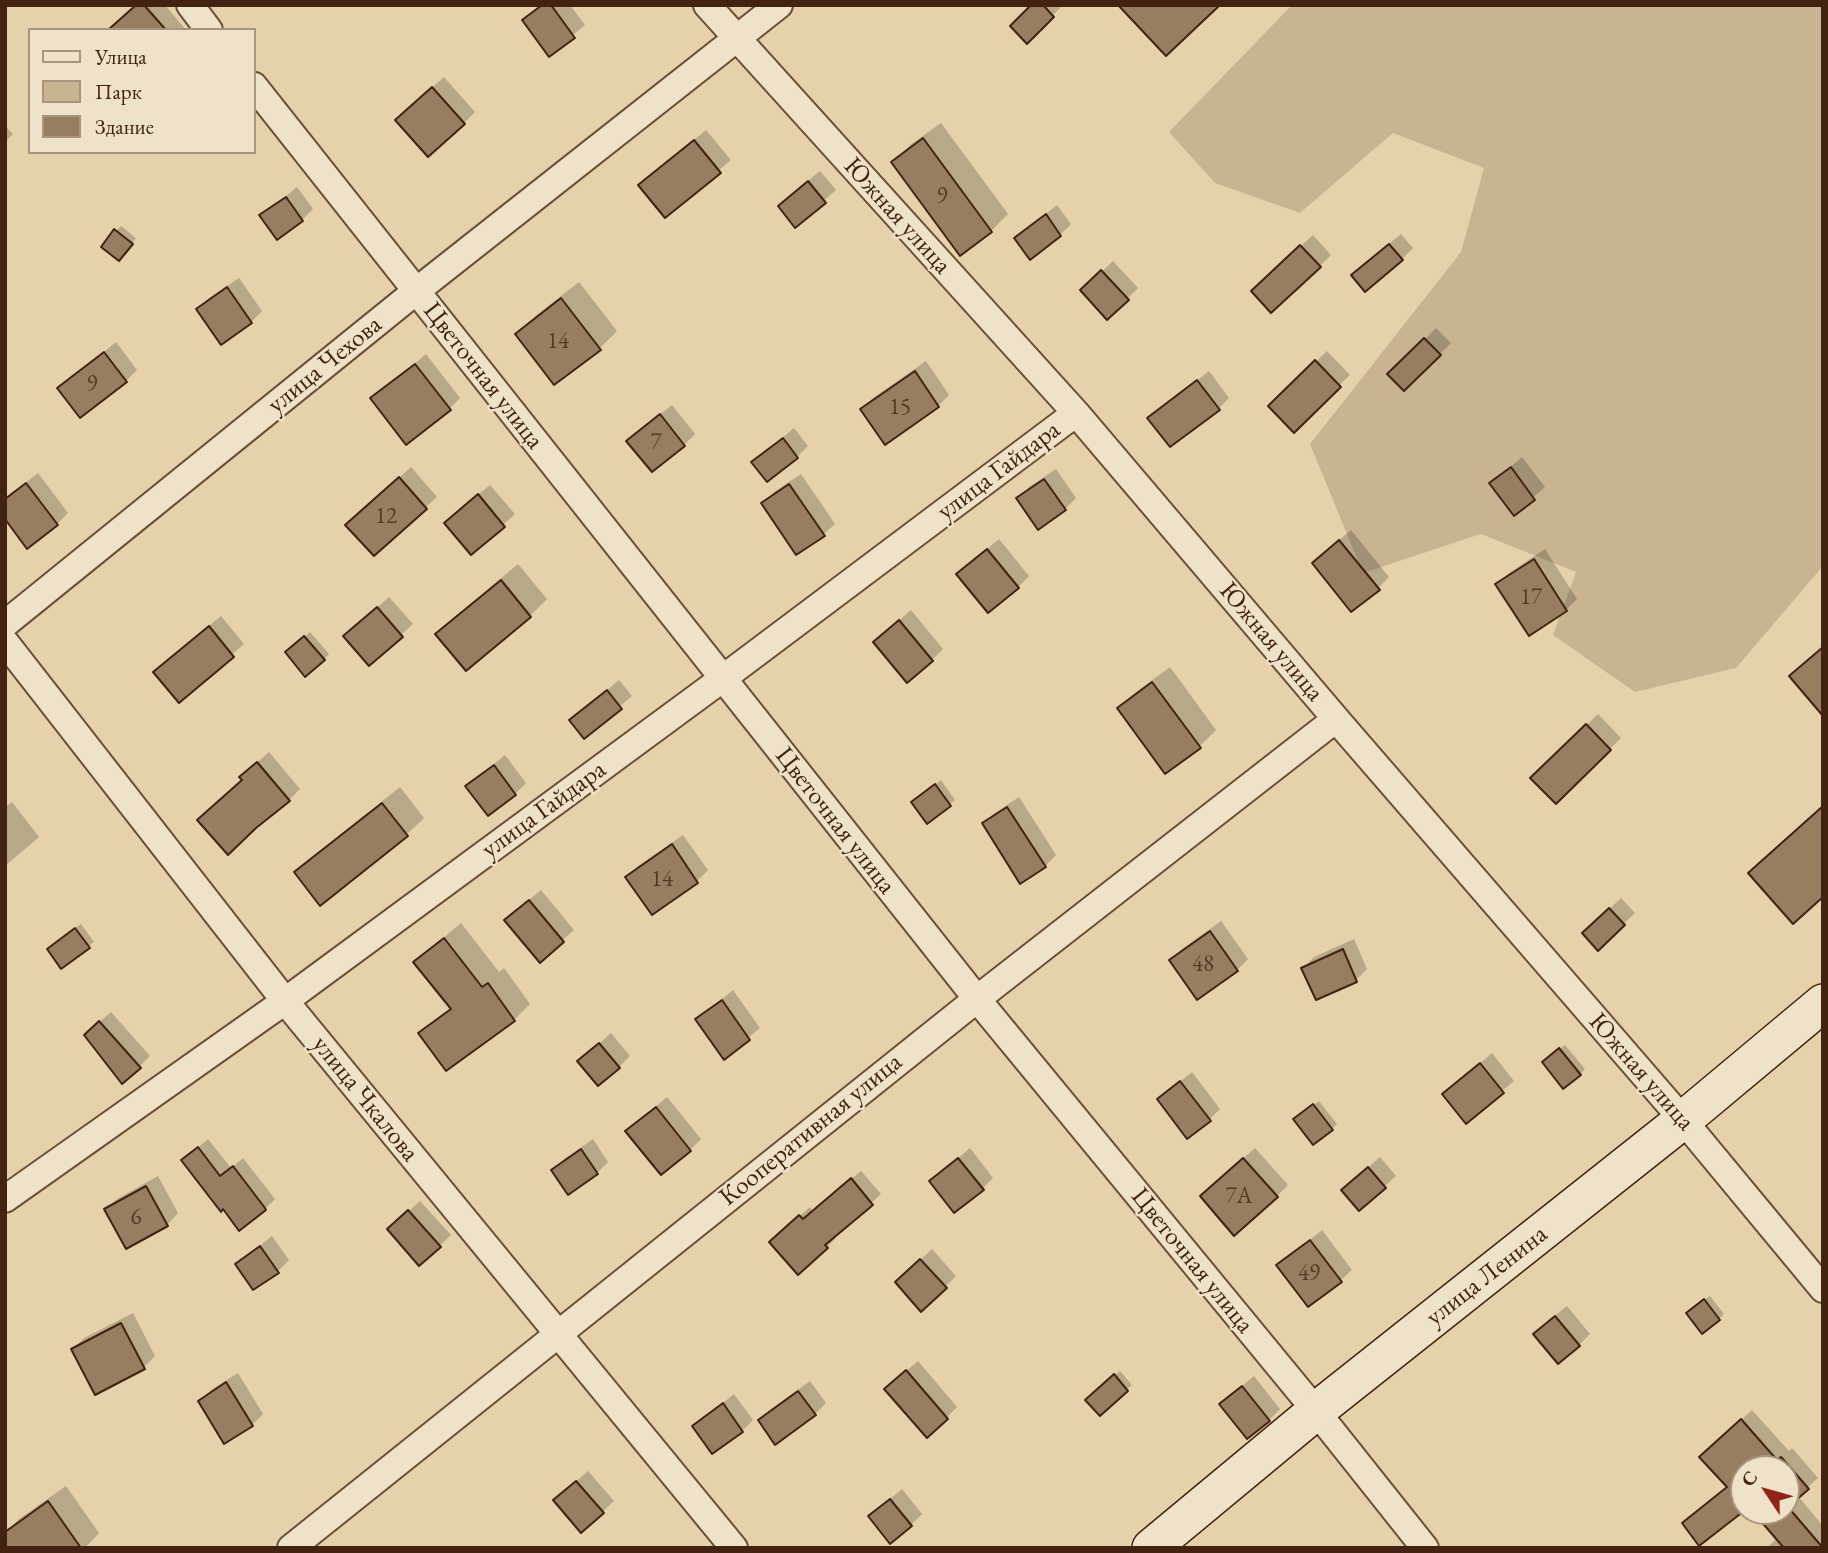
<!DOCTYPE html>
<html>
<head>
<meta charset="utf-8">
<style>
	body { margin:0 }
	#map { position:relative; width:1828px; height:1553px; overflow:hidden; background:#e5d2ab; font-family:"EB Garamond",serif }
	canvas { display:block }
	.frame { position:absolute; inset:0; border:7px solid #422211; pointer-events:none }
	.legend { position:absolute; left:28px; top:28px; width:228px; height:126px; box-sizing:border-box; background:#eee2c8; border:2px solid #a9957f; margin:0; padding:9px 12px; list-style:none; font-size:21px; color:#422211 }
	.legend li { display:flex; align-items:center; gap:14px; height:35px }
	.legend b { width:35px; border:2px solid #a9957f }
	.north { position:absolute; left:1730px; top:1455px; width:70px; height:70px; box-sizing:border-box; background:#eee2c8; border:2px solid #a9957f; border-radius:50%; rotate:306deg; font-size:19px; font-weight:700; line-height:28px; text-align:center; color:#422211 }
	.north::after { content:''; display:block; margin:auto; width:24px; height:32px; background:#8f2418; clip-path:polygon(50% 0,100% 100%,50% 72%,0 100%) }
</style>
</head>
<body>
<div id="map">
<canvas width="1828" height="1553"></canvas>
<div class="frame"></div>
<ul class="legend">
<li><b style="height:9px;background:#eee2c8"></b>Улица</li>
<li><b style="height:19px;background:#c9b491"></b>Парк</li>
<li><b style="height:19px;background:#977e61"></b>Здание</li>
</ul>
<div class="north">С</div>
</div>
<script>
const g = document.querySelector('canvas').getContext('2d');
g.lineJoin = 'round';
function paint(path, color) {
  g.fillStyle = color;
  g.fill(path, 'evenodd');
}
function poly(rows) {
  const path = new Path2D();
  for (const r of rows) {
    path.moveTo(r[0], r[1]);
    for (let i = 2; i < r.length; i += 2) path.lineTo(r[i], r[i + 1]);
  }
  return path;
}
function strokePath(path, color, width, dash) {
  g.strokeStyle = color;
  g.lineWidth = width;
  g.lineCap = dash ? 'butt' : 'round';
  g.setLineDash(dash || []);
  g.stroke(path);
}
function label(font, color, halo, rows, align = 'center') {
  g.font = font + ' "EB Garamond",serif';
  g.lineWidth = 5;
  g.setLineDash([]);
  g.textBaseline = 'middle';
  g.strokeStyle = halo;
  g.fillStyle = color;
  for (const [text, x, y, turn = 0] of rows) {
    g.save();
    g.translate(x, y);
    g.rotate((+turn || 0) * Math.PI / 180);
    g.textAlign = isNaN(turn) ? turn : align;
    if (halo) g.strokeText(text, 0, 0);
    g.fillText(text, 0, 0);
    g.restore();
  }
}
paint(poly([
	[1292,5,1823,5,1823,566,1736,668,1635,692,1553,635,1576,572,1481,534,1363,573,1310,444,1461,252,1484,168,1393,133,1300,213,1215,183,1169,132]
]), '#c9b491');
paint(poly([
	[137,5,165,5,186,30,123,30],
	[541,5,570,5,585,25,550,54,524,20],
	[1033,5,1063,5,1027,41],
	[444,77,475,112,464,123,408,109],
	[941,123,1008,214,991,231,894,162,910,145],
	[5,126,13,134,5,142],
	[706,130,731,160,665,215,641,185],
	[820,171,836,190,796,225,791,195],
	[297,187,313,209,302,220,262,216],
	[1057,205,1071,224,1060,235,1016,238],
	[121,226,136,238,124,254,116,231],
	[1401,234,1413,248,1402,259,1364,264],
	[1313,235,1331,255,1320,266,1264,280],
	[1113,261,1138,288,1127,299,1093,280],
	[239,278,262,311,251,322,222,343,198,309,209,298],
	[579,282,617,331,600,348,555,383,517,334,534,317],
	[1436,328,1451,343,1404,389,1390,374],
	[116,342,137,370,126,381,60,388],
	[1327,351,1350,375,1294,430,1270,406],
	[426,354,460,398,449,409,373,399],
	[926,361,949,395,938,406,885,443,862,409,873,398],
	[1209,371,1229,398,1218,409,1150,418],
	[672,405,695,434,684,445,640,430],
	[794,428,808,446,797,457,754,462],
	[1522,457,1545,487,1514,514,1492,483],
	[411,467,437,497,374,554,359,514],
	[1056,469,1076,498,1065,509,1018,498,1029,487],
	[38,473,68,513,57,524,5,499],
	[801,474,835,524,823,535,763,504,774,492],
	[490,485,515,514,472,553,457,512],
	[1351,530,1389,577,1378,588,1325,552],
	[999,539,1029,576,1018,587,970,563],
	[1545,549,1577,599,1566,610,1497,584,1509,573],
	[518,564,547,599,530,616,466,668,438,634,455,617],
	[389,597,413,624,369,664,357,626],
	[911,610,943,649,932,660,875,642],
	[221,616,244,644,179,700,166,661],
	[310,632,329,654,324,659,292,647],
	[1170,667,1216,730,1199,747,1119,709,1136,692],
	[619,680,632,696,584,736,571,720],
	[1598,714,1621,738,1556,802,1533,778],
	[269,752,300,789,289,800,241,777],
	[505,755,526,783,515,794,467,786],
	[941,780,955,800,927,822,918,798],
	[400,787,424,818,407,834,321,903,296,872,313,856],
	[1019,797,1056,855,1045,866,984,824,995,813],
	[12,802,39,837,5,866,5,807],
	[683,835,708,870,697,881,652,913,627,877,638,866],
	[541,890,574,930,540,960,518,909],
	[1621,898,1635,913,1598,948,1584,933],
	[1221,921,1248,959,1237,970,1171,960,1182,949],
	[461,923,499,972,504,968,530,1004,514,1020,446,1069,421,1033,451,1007,415,962],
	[81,924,94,942,62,967,54,944],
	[1354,939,1367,969,1356,980,1303,968,1314,957],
	[733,990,760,1028,725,1057,697,1019],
	[111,1012,150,1056,139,1067,97,1024],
	[611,1033,630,1056,619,1067,580,1061],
	[1565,1045,1585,1069,1580,1074,1549,1057],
	[1492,1053,1514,1081,1466,1121,1444,1094],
	[1192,1072,1220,1109,1209,1120,1159,1099],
	[667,1097,701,1139,690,1150,627,1131],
	[1319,1101,1337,1124,1332,1129,1301,1114],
	[208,1139,231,1168,243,1158,275,1199,265,1209,183,1160],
	[593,1139,608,1162,597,1173,553,1170,564,1159],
	[970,1148,993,1178,982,1189,932,1181],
	[1255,1148,1288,1185,1277,1196,1213,1185],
	[1380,1157,1396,1176,1360,1209,1354,1180],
	[861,1171,881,1194,834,1236,836,1238,827,1247,780,1233,810,1207,813,1211],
	[158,1176,178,1213,167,1225,106,1210,117,1199],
	[420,1201,451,1235,420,1264,400,1219],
	[1322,1230,1352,1270,1340,1281,1279,1265],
	[272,1236,289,1260,278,1271,254,1288,237,1264],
	[932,1249,956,1276,945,1287,908,1272],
	[1710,1296,1724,1314,1719,1319,1693,1308],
	[1567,1306,1590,1334,1579,1345,1546,1323],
	[133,1313,155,1356,144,1367,73,1349,84,1338],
	[918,1361,957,1407,946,1418,898,1378],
	[1120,1371,1132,1385,1100,1414,1092,1395],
	[238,1373,263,1414,252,1425,200,1401,211,1390],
	[1254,1376,1280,1409,1269,1420,1221,1404],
	[810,1381,826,1403,815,1414,760,1420,771,1409],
	[734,1394,753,1420,742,1431,694,1426],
	[1752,1410,1789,1451,1792,1448,1818,1478,1798,1496,1823,1526,1823,1548,1767,1548,1777,1538,1755,1511,1786,1511,1786,1469,1744,1469,1744,1508,1700,1543,1684,1523,1728,1486,1712,1447],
	[588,1471,614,1501,582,1531,567,1489],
	[66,1486,99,1533,85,1548,10,1548,5,1533,19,1519],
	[902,1489,922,1514,911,1525,882,1506]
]), '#0003');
const building = poly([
	[136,5,144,5,166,30,108,30,136,5],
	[542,5,551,5,575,38,549,57,522,20,542,5],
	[1031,5,1043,5,1054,17,1027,44,1010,26,1031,5],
	[1118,5,1220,5,1166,56,1118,5],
	[432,87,465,124,428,157,395,120,432,87],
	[923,138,992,232,960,256,891,162,923,138],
	[694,140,721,173,665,218,638,185,694,140],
	[808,181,826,203,795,228,778,206,808,181],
	[286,197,303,221,277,240,259,215,286,197],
	[1046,214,1061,236,1030,260,1014,238,1046,214],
	[114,229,133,244,119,261,101,247,114,229],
	[1389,244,1403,260,1365,292,1351,275,1389,244],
	[1300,245,1321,267,1271,313,1251,291,1300,245],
	[1101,270,1129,300,1107,320,1080,290,1101,270],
	[227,287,252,323,221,345,196,309,227,287],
	[561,298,601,350,554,385,515,334,561,298],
	[1424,338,1441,355,1404,391,1387,374,1424,338],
	[104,352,127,382,80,418,57,388,104,352],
	[1315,360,1341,387,1294,433,1268,406,1315,360],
	[415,364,451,410,406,445,370,398,415,364],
	[915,371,939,407,885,445,860,409,915,371],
	[1197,380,1220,410,1170,447,1147,418,1197,380],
	[660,414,685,446,652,472,626,441,660,414],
	[783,438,798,458,767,482,751,462,783,438],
	[1511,467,1535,500,1514,516,1489,483,1511,467],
	[399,477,427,509,374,556,345,525,399,477],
	[1044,479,1066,510,1038,530,1016,498,1044,479],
	[26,483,58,525,27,549,5,519,5,499,26,483],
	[789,484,825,536,796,555,761,503,789,484],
	[478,494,505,527,471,555,444,523,478,494],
	[1339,540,1380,590,1351,612,1312,563,1339,540],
	[987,549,1019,588,988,613,956,574,987,549],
	[1534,559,1567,611,1529,636,1495,584,1534,559],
	[501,580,531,617,466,671,435,634,501,580],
	[377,607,403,637,369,666,343,636,377,607],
	[899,620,933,661,907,683,873,642,899,620],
	[209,626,234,657,179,703,153,672,209,626],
	[304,636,325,660,305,677,285,652,304,636],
	[1823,647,1823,716,1789,676,1823,647],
	[1152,682,1201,748,1165,774,1117,708,1152,682],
	[607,690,622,709,584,739,569,720,607,690],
	[1586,724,1611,750,1556,804,1530,778,1586,724],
	[257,762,290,801,256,828,228,855,197,820,242,780,239,777,257,762],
	[494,765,516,795,488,816,465,786,494,765],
	[935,784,951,806,927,824,911,802,935,784],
	[382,803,408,836,320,906,294,872,382,803],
	[1823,806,1823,897,1793,924,1748,873,1823,806],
	[1007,807,1046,867,1020,884,982,823,1007,807],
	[672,844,698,883,652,915,625,877,672,844],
	[529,900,564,942,540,963,504,920,529,900],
	[1609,908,1625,925,1598,951,1582,933,1609,908],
	[75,928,90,948,61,969,47,949,75,928],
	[1210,931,1238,971,1197,1000,1169,960,1210,931],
	[444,938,482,987,488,983,515,1021,446,1071,418,1033,451,1009,413,962,444,938],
	[1343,949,1357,982,1316,1000,1301,968,1343,949],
	[722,1000,750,1040,724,1060,695,1019,722,1000],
	[99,1021,141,1068,122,1084,84,1035,99,1021],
	[599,1043,620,1068,598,1086,577,1061,599,1043],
	[1559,1048,1581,1075,1563,1089,1542,1062,1559,1048],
	[1480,1063,1504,1093,1466,1124,1442,1094,1480,1063],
	[1180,1081,1211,1121,1187,1139,1157,1099,1180,1081],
	[1313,1104,1333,1130,1313,1145,1293,1119,1313,1104],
	[656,1107,691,1151,661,1175,625,1131,656,1107],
	[198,1147,220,1176,233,1166,265,1208,266,1210,239,1231,223,1209,221,1212,181,1160,198,1147],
	[581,1149,598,1174,568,1195,551,1170,581,1149],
	[958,1158,984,1190,954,1213,929,1181,958,1158],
	[1243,1158,1278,1197,1234,1236,1200,1196,1243,1158],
	[1368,1167,1386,1188,1359,1211,1341,1190,1368,1167],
	[851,1178,873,1205,825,1245,828,1248,798,1275,769,1242,799,1215,803,1219,851,1178],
	[146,1186,168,1226,126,1249,104,1209,146,1186],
	[408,1210,441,1247,419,1266,387,1229,408,1210],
	[1310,1240,1342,1282,1308,1307,1276,1265,1310,1240],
	[260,1246,279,1273,253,1290,235,1264,260,1246],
	[920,1259,947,1288,921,1312,895,1282,920,1259],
	[1704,1299,1720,1320,1702,1334,1686,1313,1704,1299],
	[1555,1316,1580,1346,1558,1364,1533,1334,1555,1316],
	[121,1323,145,1369,95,1395,71,1349,121,1323],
	[906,1370,948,1419,927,1438,884,1389,906,1370],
	[1114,1374,1128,1391,1100,1416,1085,1400,1114,1374],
	[226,1382,253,1426,224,1444,198,1401,226,1382],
	[1242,1386,1270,1421,1247,1439,1219,1404,1242,1386],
	[798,1391,816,1415,775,1445,758,1420,798,1391],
	[723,1403,743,1432,712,1454,692,1426,723,1403],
	[1741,1419,1777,1460,1781,1457,1809,1489,1788,1507,1823,1548,1784,1548,1752,1511,1786,1511,1786,1469,1744,1469,1744,1511,1699,1546,1682,1523,1727,1487,1699,1457,1741,1419],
	[576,1481,604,1513,581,1533,553,1500,576,1481],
	[890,1499,912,1526,890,1544,868,1516,890,1499],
	[48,1501,81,1548,5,1548,5,1532,48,1501]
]);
paint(building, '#977e61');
strokePath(building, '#422211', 2);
const street = poly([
	[190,5,209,30],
	[707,5,1076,413,1336,719,1683,1120,1823,1289],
	[254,86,977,999,1316,1411,1425,1548],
	[5,624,415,292,779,5],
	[5,642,285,1001,734,1548],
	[5,1199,285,1001,722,679,1076,413],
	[291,1548,977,999,1336,719]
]);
const secondary = poly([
	[1151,1548,1316,1411,1683,1120,1823,1003]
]);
strokePath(street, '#6b4e38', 30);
strokePath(secondary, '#422211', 40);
strokePath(street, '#eee2c8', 26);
strokePath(secondary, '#eee2c8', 37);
label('23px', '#573925', null, [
	["9",942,197],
	["14",558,342],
	["9",92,385],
	["15",900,408],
	["7",656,443],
	["12",386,517],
	["17",1531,598],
	["14",662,880],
	["48",1203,965],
	["7А",1239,1197],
	["6",136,1218],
	["49",1309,1274]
]);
label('26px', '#422211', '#eee2c8', [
	["Южная улица",897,216,48],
	["улица Чехова",325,365,-39],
	["Цветочная улица",483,376,52],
	["улица Гайдара",999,471,-37],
	["Южная улица",1271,642,50],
	["улица Гайдара",544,810,-36],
	["Цветочная улица",835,821,52],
	["Южная улица",1641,1072,49],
	["улица Чкалова",365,1099,51],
	["Кооперативная улица",811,1130,-39],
	["Цветочная улица",1192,1261,51],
	["улица Ленина",1487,1276,-38]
]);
</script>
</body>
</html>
